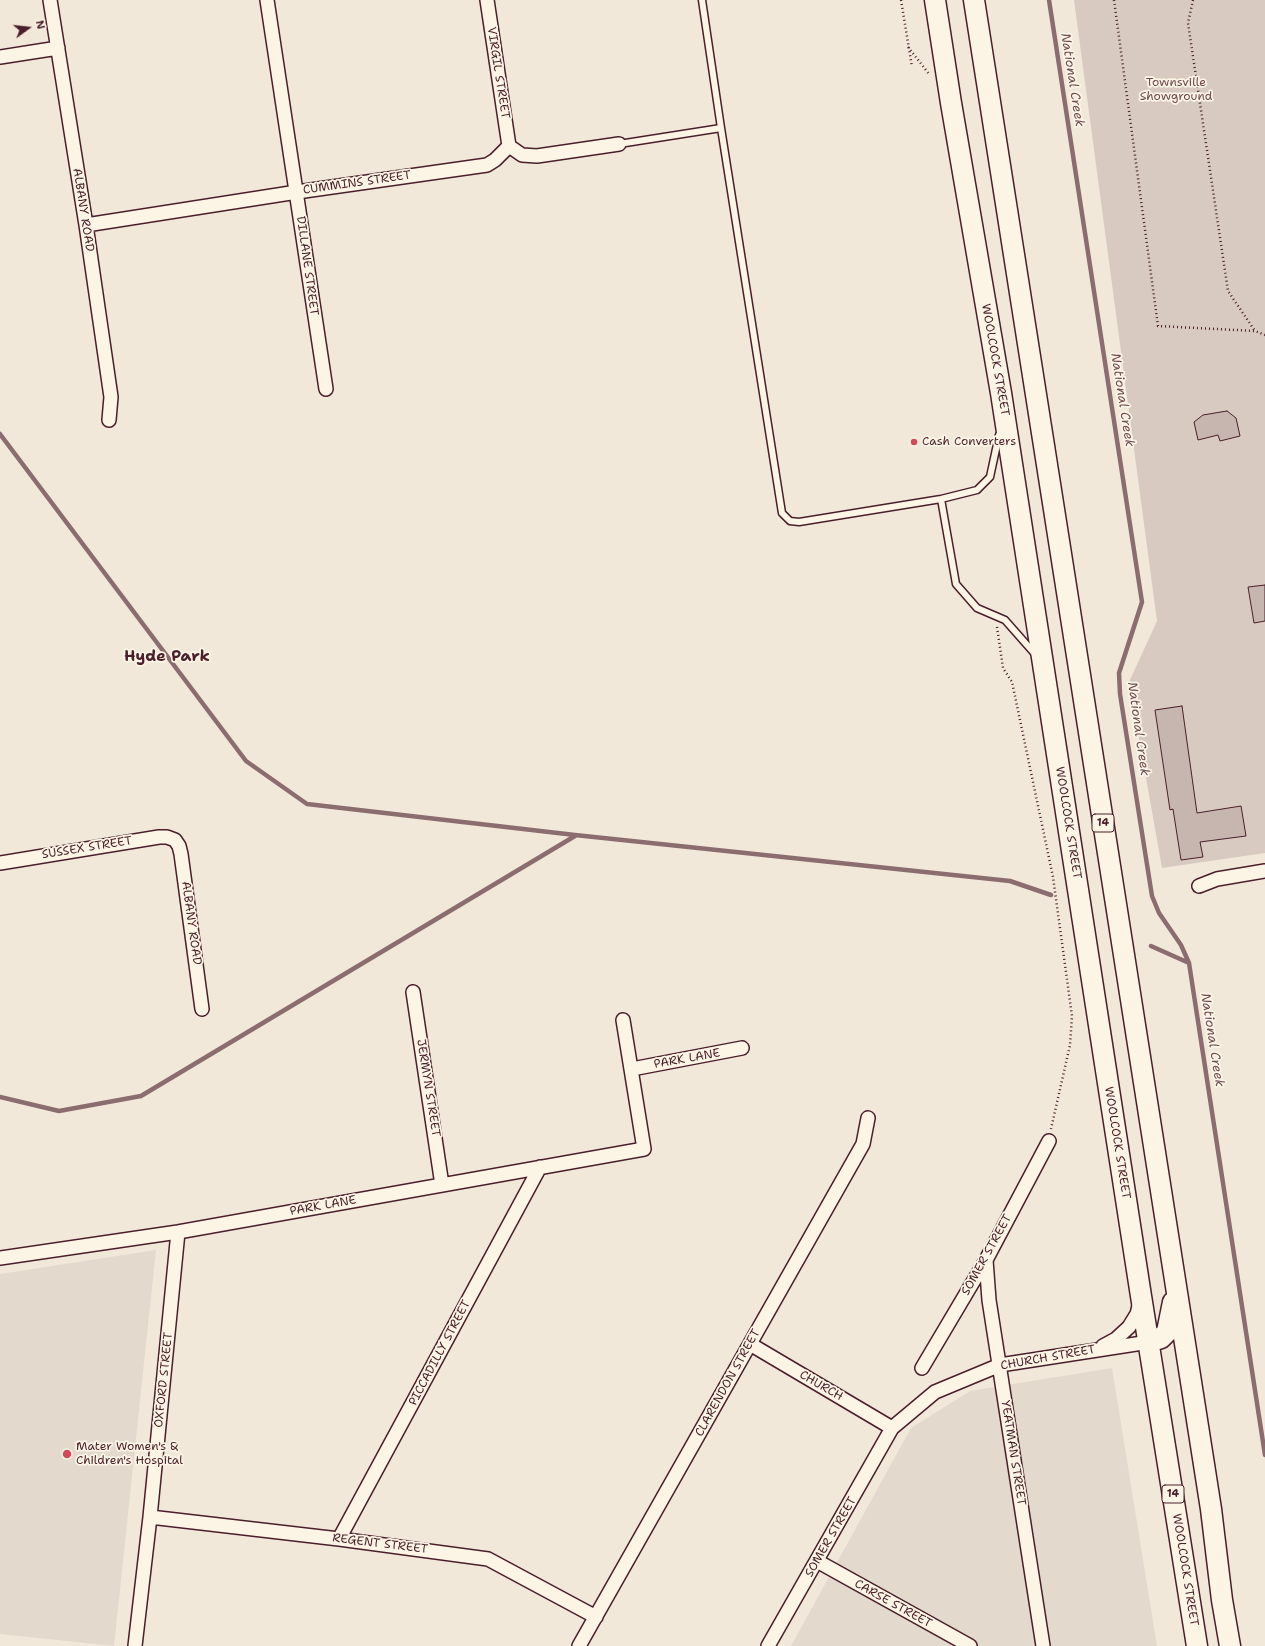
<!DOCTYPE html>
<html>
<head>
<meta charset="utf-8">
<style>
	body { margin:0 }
	#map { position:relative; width:1265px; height:1646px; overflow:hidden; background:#f1e8da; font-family:"Shantell Sans",sans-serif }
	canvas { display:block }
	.north { position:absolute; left:8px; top:8px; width:40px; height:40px; -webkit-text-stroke:3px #fcf5e5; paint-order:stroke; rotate:75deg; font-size:11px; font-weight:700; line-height:16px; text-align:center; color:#4a1f2b }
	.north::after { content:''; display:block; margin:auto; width:14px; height:18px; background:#4a1f2b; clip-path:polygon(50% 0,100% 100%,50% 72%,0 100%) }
</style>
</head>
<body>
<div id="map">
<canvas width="1265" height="1646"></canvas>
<div class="north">N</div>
</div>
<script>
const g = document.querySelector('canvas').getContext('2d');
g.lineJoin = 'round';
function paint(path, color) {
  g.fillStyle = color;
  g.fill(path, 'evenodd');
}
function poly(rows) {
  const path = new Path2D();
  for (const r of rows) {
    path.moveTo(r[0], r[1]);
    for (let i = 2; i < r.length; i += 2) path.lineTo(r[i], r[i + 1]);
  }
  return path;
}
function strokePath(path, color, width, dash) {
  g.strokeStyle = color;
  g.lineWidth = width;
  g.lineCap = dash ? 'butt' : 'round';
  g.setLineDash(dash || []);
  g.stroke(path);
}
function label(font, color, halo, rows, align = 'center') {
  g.font = font + ' "Shantell Sans",sans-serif';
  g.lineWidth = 3.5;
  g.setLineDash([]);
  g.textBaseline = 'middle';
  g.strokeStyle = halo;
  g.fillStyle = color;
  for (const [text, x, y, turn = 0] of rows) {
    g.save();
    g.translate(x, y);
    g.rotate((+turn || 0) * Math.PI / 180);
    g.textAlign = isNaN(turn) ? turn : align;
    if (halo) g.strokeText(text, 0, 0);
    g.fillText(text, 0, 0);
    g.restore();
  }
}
paint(poly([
	[156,1250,114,1646,0,1634,0,1274],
	[1112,1368,1157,1646,791,1646,911,1428,970,1391]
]), '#e4d9cd');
paint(poly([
	[1074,0,1265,0,1265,853,1162,868,1129,682,1157,621]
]), '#d8cac0');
strokePath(poly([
	[1049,0,1142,602,1119,673,1120,694,1152,896,1159,913,1181,945,1189,963,1265,1455],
	[0,434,246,761,307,804,575,835,1010,881,1051,895],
	[1151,946,1189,963],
	[0,1097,59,1111,141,1096,575,836]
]), '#8b6d6f', 4.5);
const building = poly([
	[1227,411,1236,418,1240,436,1220,441,1218,435,1198,440,1194,422,1203,415,1227,411],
	[1265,585,1265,621,1254,623,1248,587,1265,585],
	[1182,706,1197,813,1241,806,1246,836,1200,842,1203,857,1181,860,1173,809,1170,810,1155,710,1182,706]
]);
paint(building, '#c7b6af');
strokePath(building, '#4a1f2b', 1);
const service = poly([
	[702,0,721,128,782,513,790,521,799,522,941,499,977,490,990,477,999,435],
	[619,144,721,128],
	[941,499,956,584,977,608,1005,620,1035,654]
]);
const minor = poly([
	[50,0,86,225,111,397,109,420],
	[267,0,326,389],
	[487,0,509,146],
	[0,57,58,48],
	[509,146,522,155,537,156,619,144],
	[86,225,297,192,487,165,495,160,509,146],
	[0,863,159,837,167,837,175,840,179,846,181,854,202,1009],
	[1199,886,1217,879,1265,871],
	[413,992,442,1185],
	[632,1069,742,1048],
	[0,1258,178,1232,644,1149,623,1020],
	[986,1260,989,1300,1043,1646],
	[750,1344,892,1428],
	[1103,1346,1116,1339,1129,1327,1137,1314,1140,1302],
	[922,1368,986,1260,1049,1141],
	[150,1517,339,1539,488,1559,596,1617],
	[339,1539,540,1167],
	[817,1561,970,1646],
	[135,1646,150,1517,178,1232],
	[579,1646,863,1144,868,1118],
	[768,1646,892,1428,935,1392,1000,1365,1149,1342]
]);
const primary = poly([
	[935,0,951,103,1001,393,1141,1296,1197,1646],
	[974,0,1211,1509,1222,1600,1230,1646],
	[1149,1342,1161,1338,1167,1332,1173,1302]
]);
strokePath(service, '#4a1f2b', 9);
strokePath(minor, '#4a1f2b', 16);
strokePath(primary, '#4a1f2b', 23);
strokePath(poly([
	[901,0,912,67],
	[1114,0,1158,326,1255,331,1265,335],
	[1193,0,1188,23,1228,291,1255,331],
	[908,47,929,74],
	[997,627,1003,668,1012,682,1053,877,1072,1016,1070,1045,1051,1129]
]), '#4a1f2b', 2.5, [1, 3]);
strokePath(service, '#fcf5e5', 6);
strokePath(minor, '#fcf5e5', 13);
strokePath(primary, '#fcf5e5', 20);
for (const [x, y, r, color] of [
	[914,442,4,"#d1495b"],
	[67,1454,5,"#d1495b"]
]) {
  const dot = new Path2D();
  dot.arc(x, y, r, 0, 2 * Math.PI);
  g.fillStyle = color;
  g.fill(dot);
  strokePath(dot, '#fcf5e5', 1.5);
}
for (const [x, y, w] of [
	[1103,823,22],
	[1173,1494,22]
]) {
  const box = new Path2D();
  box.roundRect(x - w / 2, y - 9, w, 18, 3);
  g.fillStyle = '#fcf5e5';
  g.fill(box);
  strokePath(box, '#4a1f2b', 1);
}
label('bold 11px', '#4a1f2b', null, [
	["14",1103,823],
	["14",1173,1494]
]);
label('12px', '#4a1f2b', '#fcf5e5', [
	["VIRGIL STREET",498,73,81],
	["CUMMINS STREET",357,183,-8],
	["ALBANY ROAD",83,210,81],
	["DILLANE STREET",307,266,82],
	["WOOLCOCK STREET",995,360,80],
	["WOOLCOCK STREET",1068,823,81],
	["SUSSEX STREET",87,848,-9],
	["ALBANY ROAD",191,923,82],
	["PARK LANE",687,1059,-10],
	["JERMYN STREET",428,1088,81],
	["WOOLCOCK STREET",1117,1143,81],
	["PARK LANE",323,1206,-10],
	["SOMER STREET",987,1255,-61],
	["PICCADILLY STREET",440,1353,-62],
	["CHURCH STREET",1048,1358,-10],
	["OXFORD STREET",164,1380,-84],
	["CLARENDON STREET",728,1383,-61],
	["CHURCH",821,1386,30],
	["YEATMAN STREET",1013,1453,81],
	["SOMER STREET",831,1537,-60],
	["REGENT STREET",380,1544,7],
	["WOOLCOCK STREET",1185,1570,81],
	["CARSE STREET",893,1604,29]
]);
label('12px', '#6e4a50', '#fcf5e5', [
	["Townsville",1176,83],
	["Showground",1176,97]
]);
label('12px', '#4a1f2b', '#fcf5e5', [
	["Cash Converters",922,442],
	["Mater Women's &",76,1447],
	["Children's Hospital",76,1461]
], 'left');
label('italic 13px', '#704c53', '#fcf5e5', [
	["National Creek",1072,80,81],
	["National Creek",1122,400,81],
	["National Creek",1138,729,82],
	["National Creek",1212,1040,81]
]);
label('bold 16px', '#4a1f2b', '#fcf5e5', [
	["Hyde Park",167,657]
]);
</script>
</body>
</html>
